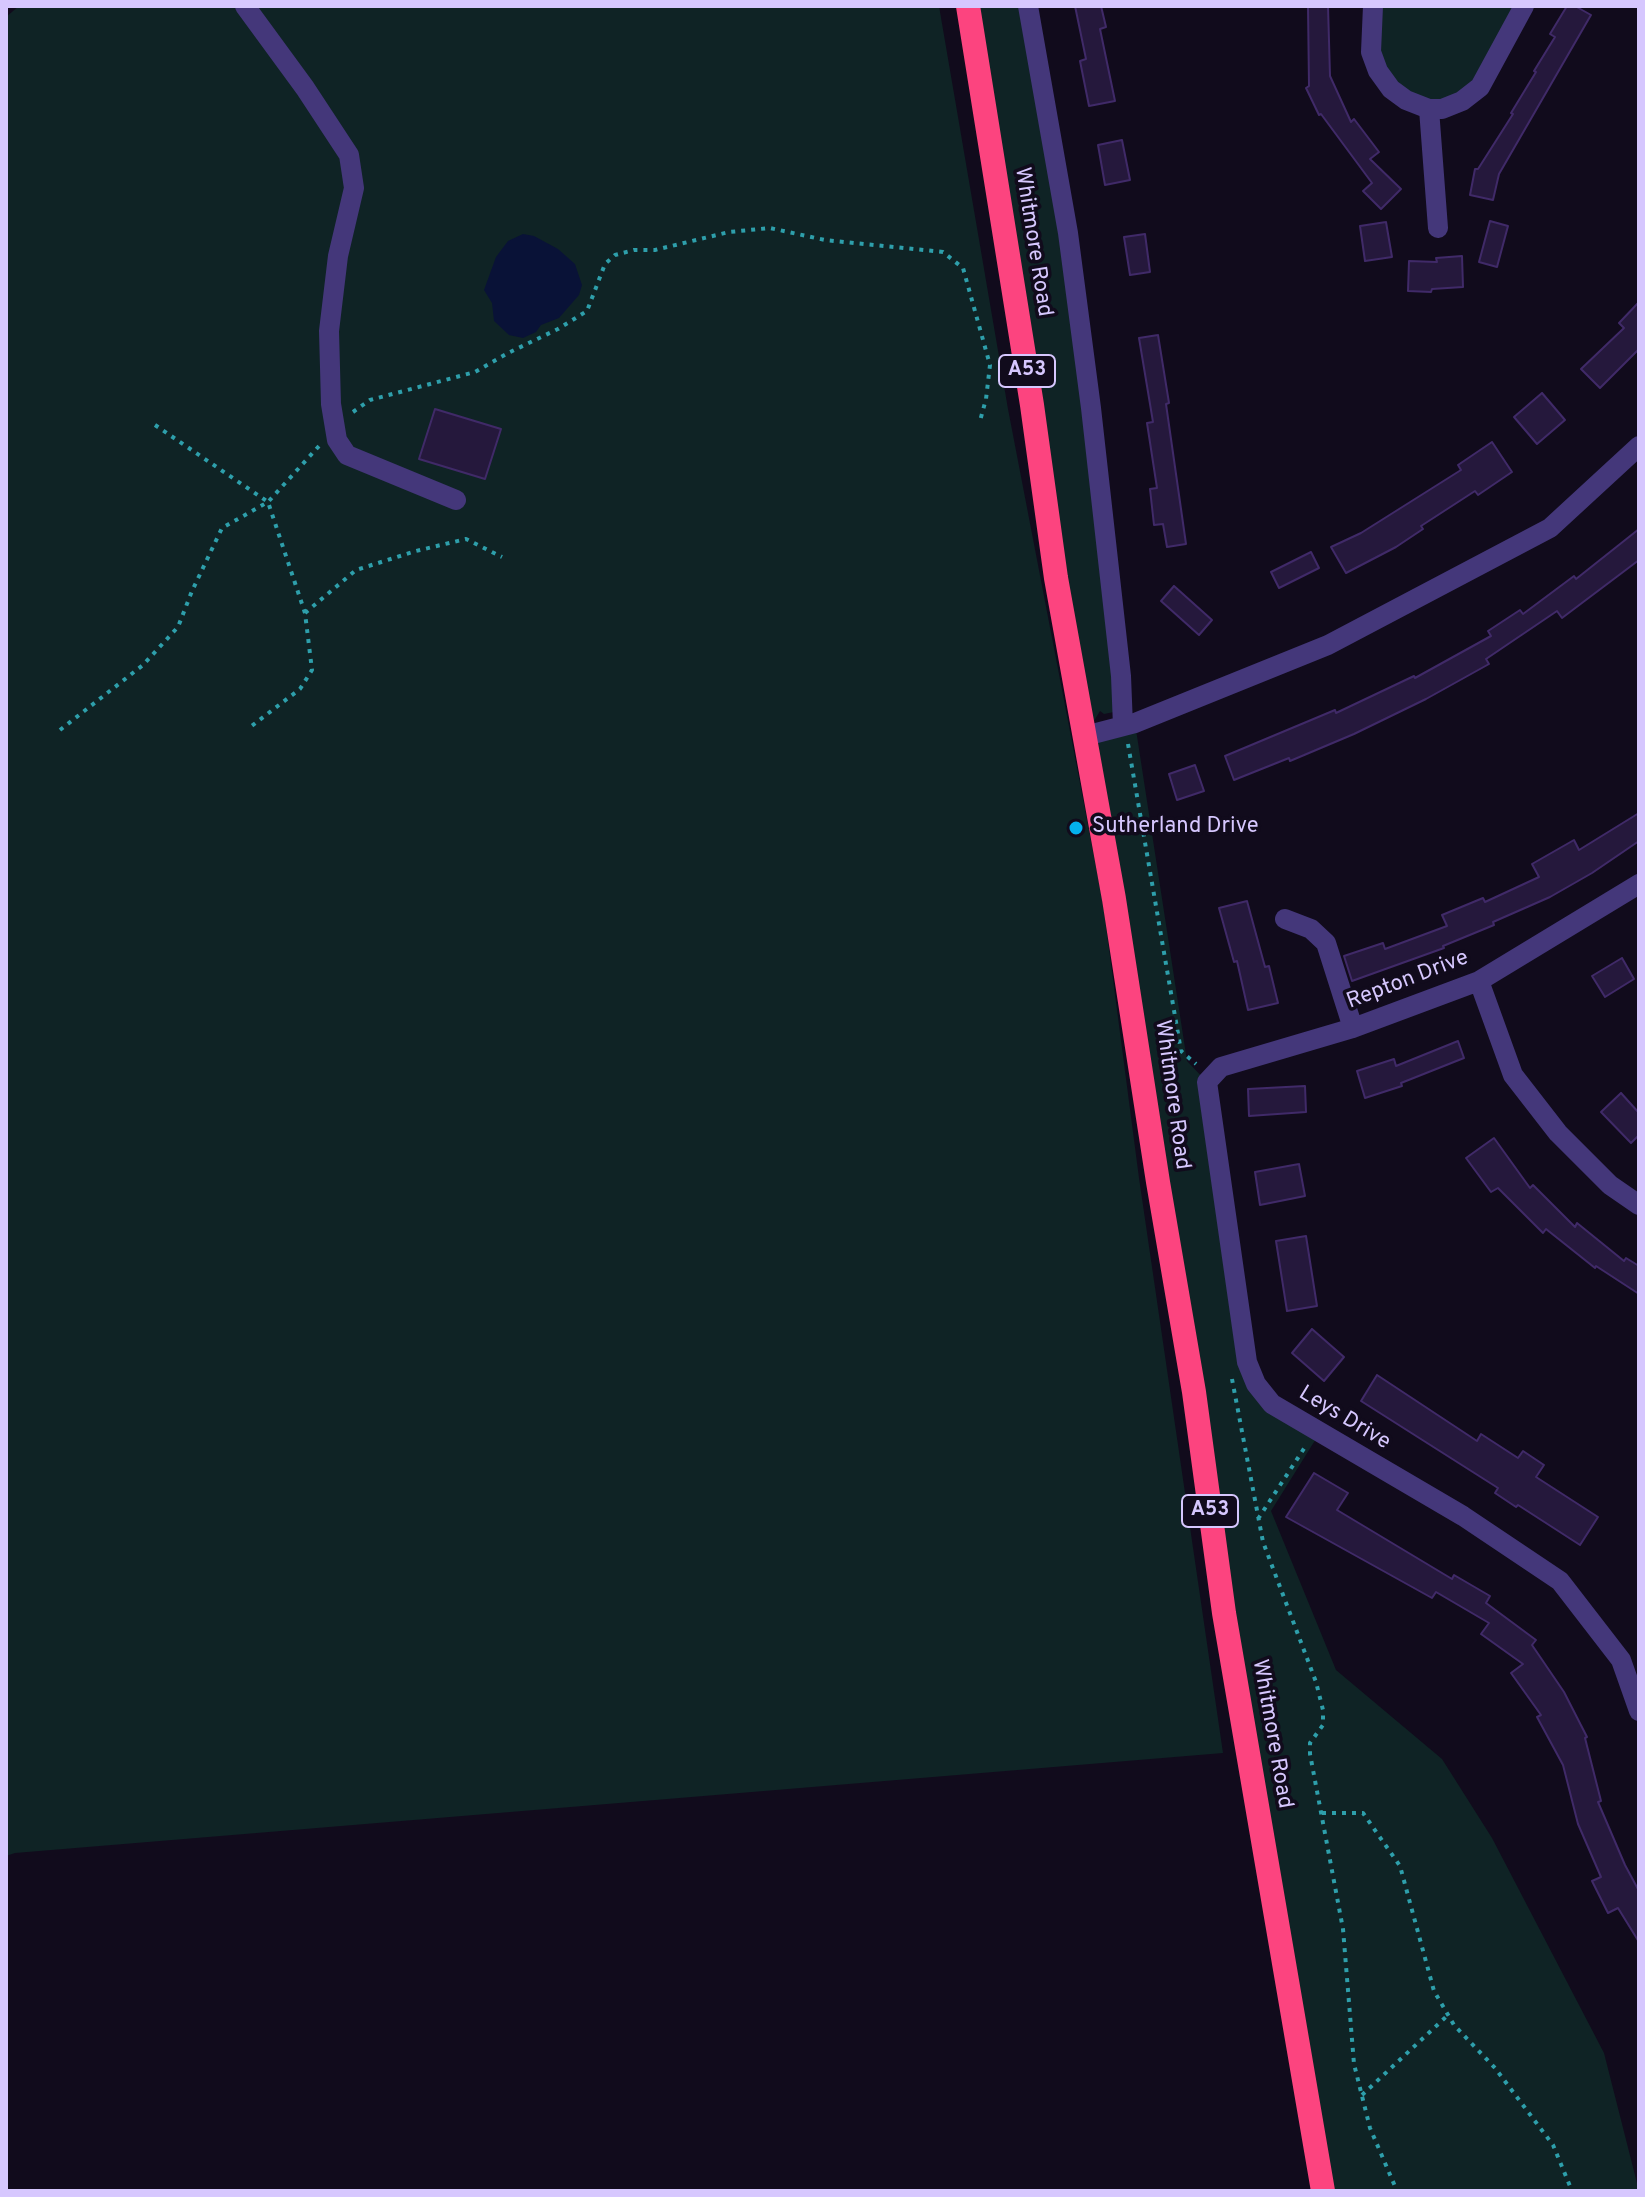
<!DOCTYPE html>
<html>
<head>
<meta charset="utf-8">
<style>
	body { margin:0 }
	#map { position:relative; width:1645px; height:2197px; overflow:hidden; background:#110b1c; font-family:Overpass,sans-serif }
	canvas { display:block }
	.frame { position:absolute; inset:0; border:8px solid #d6c7fe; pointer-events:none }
</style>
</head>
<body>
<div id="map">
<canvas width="1645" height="2197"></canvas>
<div class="frame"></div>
</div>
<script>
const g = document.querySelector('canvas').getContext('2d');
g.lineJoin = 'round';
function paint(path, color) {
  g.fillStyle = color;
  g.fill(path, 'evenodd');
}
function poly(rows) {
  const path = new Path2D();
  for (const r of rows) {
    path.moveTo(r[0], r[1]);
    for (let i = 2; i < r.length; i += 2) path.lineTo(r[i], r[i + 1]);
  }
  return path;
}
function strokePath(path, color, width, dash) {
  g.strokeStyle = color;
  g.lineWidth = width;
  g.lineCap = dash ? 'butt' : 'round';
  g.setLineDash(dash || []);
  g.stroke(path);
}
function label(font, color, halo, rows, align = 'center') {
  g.font = font + ' Overpass,sans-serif';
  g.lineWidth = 7;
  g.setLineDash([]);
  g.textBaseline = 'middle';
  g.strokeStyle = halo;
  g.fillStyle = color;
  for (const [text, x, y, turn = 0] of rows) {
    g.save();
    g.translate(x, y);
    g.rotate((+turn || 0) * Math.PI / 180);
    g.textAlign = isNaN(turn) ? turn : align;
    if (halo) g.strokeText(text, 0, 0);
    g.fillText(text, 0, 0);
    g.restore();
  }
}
paint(poly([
	[19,6,939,6,1008,409,1103,903,1139,1178,1223,1753,15,1853,6,1856,6,17],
	[970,6,1028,6,1062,198,1091,408,1121,676,1115,685,1119,711,1104,714,1100,711,1085,736,1135,723,1187,1061,1207,1082,1247,1362,1256,1384,1272,1404,1319,1434,1271,1511,1336,1670,1442,1759,1492,1838,1604,2053,1639,2191,1323,2191,1224,1613,1194,1392,1154,1160,1139,1046,1113,892,1061,600,1032,405,1000,219,983,77],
	[1372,6,1524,6,1480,87,1429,109,1378,71]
]), '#0f2325');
paint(poly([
	[523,234,534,236,558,249,575,264,582,285,579,295,559,318,541,325,536,332,523,338,509,335,494,321,492,303,484,290,496,257,508,241]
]), '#091237');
const building = poly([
	[1075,6,1101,6,1106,27,1100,29,1115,101,1089,106,1080,61,1086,59,1075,6],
	[1308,6,1328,6,1330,76,1351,122,1354,119,1379,152,1370,159,1401,189,1381,209,1363,191,1372,183,1321,114,1319,115,1306,88,1309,86,1308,6],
	[1567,6,1575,6,1591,15,1499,174,1493,200,1470,195,1475,169,1478,169,1513,114,1511,113,1536,72,1534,71,1555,37,1550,34,1567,6],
	[1122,140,1130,180,1105,185,1098,145,1122,140],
	[1490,221,1508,226,1497,267,1479,262,1490,221],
	[1386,222,1392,257,1365,261,1360,226,1386,222],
	[1145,234,1150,272,1130,275,1124,237,1145,234],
	[1462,256,1463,287,1432,289,1431,292,1408,291,1409,261,1437,262,1436,258,1462,256],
	[1639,302,1639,349,1600,388,1581,369,1624,328,1619,323,1639,302],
	[1158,335,1169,403,1166,404,1186,544,1167,547,1163,524,1154,525,1150,489,1157,488,1147,423,1153,422,1139,338,1158,335],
	[1542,393,1565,420,1537,444,1514,417,1542,393],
	[435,409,501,429,485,479,419,459,435,409],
	[1492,442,1512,472,1478,495,1475,491,1421,526,1423,529,1396,547,1346,573,1331,547,1361,533,1461,470,1458,465,1492,442],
	[1639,529,1639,560,1562,618,1557,611,1486,659,1489,664,1426,699,1354,734,1290,761,1289,758,1234,780,1225,756,1335,710,1336,713,1414,676,1415,678,1491,636,1488,631,1520,610,1523,614,1574,576,1576,579,1639,529],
	[1311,552,1319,568,1279,588,1271,572,1311,552],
	[1174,586,1212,620,1199,635,1161,601,1174,586],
	[1195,765,1204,791,1177,800,1169,774,1195,765],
	[1639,813,1639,841,1592,873,1550,897,1493,922,1494,925,1443,946,1444,948,1352,981,1344,956,1383,943,1385,949,1447,926,1442,915,1483,898,1485,902,1539,877,1532,864,1574,840,1579,850,1639,813],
	[1247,901,1265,967,1269,966,1278,1003,1248,1010,1237,961,1234,962,1219,908,1247,901],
	[1622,958,1634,979,1605,997,1592,976,1622,958],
	[1458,1041,1464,1058,1401,1083,1402,1086,1365,1098,1357,1071,1394,1059,1396,1066,1458,1041],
	[1305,1086,1306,1112,1249,1116,1248,1089,1305,1086],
	[1621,1093,1639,1113,1639,1135,1631,1143,1601,1112,1621,1093],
	[1494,1138,1530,1188,1533,1185,1575,1227,1577,1223,1624,1261,1626,1258,1639,1266,1639,1294,1596,1266,1595,1268,1546,1229,1543,1233,1498,1188,1491,1192,1466,1158,1494,1138],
	[1299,1164,1305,1196,1260,1205,1255,1172,1299,1164],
	[1306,1236,1317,1306,1287,1311,1276,1241,1306,1236],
	[1312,1329,1344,1357,1324,1381,1292,1353,1312,1329],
	[1377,1375,1477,1441,1481,1434,1518,1458,1523,1451,1544,1465,1536,1477,1598,1517,1580,1545,1518,1505,1516,1507,1495,1493,1498,1488,1361,1401,1377,1375],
	[1314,1473,1348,1493,1337,1510,1452,1579,1454,1575,1490,1596,1486,1603,1536,1640,1532,1645,1564,1692,1587,1737,1585,1738,1601,1801,1598,1802,1625,1865,1639,1891,1639,1942,1618,1908,1608,1913,1592,1881,1601,1877,1578,1824,1563,1765,1537,1717,1541,1715,1511,1673,1523,1664,1481,1634,1489,1623,1436,1592,1432,1598,1286,1517,1314,1473]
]);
paint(building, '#25183c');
strokePath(building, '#402a68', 2);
strokePath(poly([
	[353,412,370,400,475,372,508,353,558,329,587,311,605,264,615,255,634,250,655,250,729,232,770,228,825,240,943,252,963,268,990,365,986,399,980,421],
	[155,425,268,502,305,613,312,670,300,689,249,728],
	[305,613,356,570,416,551,466,539,502,557],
	[60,730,143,665,178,627,192,591,222,528,268,502,319,446],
	[1128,744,1181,1051,1196,1064],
	[1232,1379,1263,1542,1316,1682,1323,1710,1323,1725,1310,1743,1310,1754,1343,1929,1354,2064,1370,2128,1397,2191],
	[1258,1519,1307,1444],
	[1322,1813,1363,1813,1400,1866,1434,1991,1454,2025,1495,2068,1553,2145,1572,2191],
	[1362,2095,1448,2015]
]), '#2e9fab', 4, [4, 6]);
strokePath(poly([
	[245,6,305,88,349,155,354,188,338,256,329,331,331,404,337,440,347,455,456,500],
	[1028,6,1068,233,1091,408,1121,676,1123,726],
	[1373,6,1371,52,1378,71,1391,89,1406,100,1429,109,1442,109,1462,101,1480,87,1524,6],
	[1429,109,1438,228],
	[1085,736,1135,723,1328,645,1550,528,1639,446],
	[1639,884,1479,981,1353,1028,1221,1067,1207,1082,1247,1362,1256,1384,1272,1404,1463,1516,1560,1581,1621,1660,1639,1711],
	[1285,919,1311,929,1326,943,1353,1028],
	[1479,981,1513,1075,1558,1133,1610,1185,1639,1205]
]), '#44377a', 20);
strokePath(poly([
	[968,6,1032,405,1056,578,1114,899,1158,1182,1194,1392,1224,1613,1323,2191]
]), '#fc447f', 24);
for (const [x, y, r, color] of [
	[1076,828,8,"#04b1ed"]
]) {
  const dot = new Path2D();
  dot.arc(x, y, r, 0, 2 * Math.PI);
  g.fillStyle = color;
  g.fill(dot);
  strokePath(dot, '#110b1c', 3);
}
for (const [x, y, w] of [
	[1027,371,56],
	[1210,1511,56]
]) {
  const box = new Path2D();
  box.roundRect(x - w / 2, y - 16, w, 32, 6);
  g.fillStyle = '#110b1c';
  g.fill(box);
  strokePath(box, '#d6c7fe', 2);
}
label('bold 20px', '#d6c7fe', null, [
	["A53",1027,371],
	["A53",1210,1511]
]);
label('22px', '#d6c7fe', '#110b1c', [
	["Whitmore Road",1032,242,81],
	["Repton Drive",1408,981,-21],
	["Whitmore Road",1171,1095,82],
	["Leys Drive",1344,1419,31],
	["Whitmore Road",1271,1734,80]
]);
label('22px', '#d6c7fe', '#110b1c', [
	["Sutherland Drive",1092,828]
], 'left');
</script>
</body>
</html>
